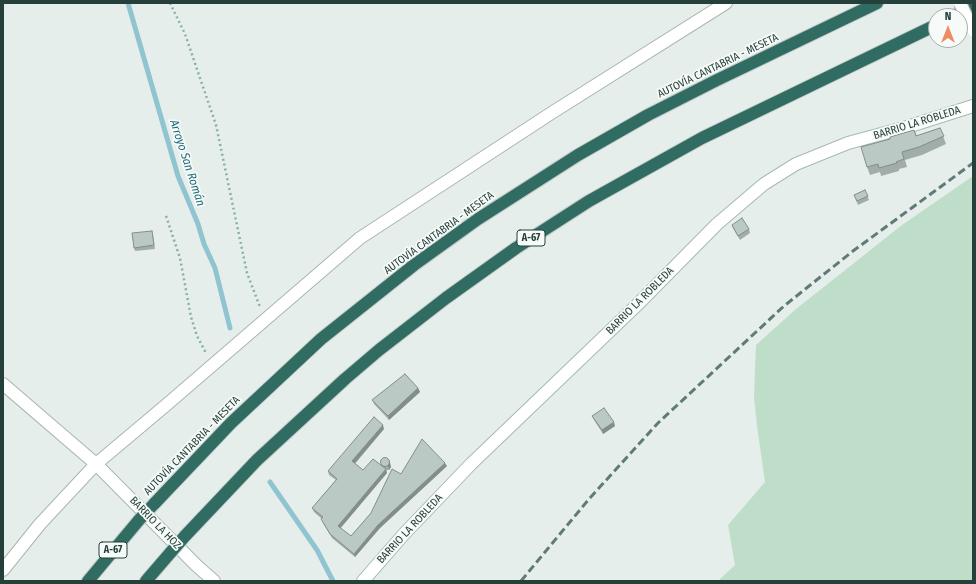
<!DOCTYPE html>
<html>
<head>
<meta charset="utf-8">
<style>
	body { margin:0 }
	#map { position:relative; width:976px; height:584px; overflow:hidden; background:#e6eeeb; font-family:"Fira Sans Condensed",sans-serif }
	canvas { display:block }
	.frame { position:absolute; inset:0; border:4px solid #25403a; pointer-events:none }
	.north { position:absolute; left:928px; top:8px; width:40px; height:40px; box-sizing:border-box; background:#f6faf8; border:1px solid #a2b0ac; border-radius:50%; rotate:0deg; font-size:11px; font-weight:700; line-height:16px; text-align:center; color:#25403a }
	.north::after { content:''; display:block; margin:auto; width:14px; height:18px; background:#ee8b63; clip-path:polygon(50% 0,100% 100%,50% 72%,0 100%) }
</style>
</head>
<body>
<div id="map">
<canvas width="976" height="584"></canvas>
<div class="frame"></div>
<div class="north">N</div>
</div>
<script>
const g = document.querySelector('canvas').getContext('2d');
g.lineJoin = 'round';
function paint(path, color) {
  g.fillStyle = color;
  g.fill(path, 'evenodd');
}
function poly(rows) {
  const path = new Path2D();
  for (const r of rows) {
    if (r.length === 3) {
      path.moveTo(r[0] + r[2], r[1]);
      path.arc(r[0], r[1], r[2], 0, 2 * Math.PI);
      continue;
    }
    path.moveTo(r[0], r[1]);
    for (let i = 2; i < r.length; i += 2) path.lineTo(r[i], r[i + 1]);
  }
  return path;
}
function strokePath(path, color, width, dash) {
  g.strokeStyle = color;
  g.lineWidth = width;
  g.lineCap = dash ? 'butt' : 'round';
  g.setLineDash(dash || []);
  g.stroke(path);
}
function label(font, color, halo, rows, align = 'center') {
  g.font = font + ' "Fira Sans Condensed",sans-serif';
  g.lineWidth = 3.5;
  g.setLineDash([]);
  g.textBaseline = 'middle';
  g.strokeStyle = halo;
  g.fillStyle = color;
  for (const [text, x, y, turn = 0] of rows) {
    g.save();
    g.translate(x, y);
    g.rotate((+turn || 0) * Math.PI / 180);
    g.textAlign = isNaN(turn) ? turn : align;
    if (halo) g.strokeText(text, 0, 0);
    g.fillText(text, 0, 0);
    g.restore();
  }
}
paint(poly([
	[973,176,973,581,718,581,735,565,728,525,765,482,757,426,754,397,756,345,796,309,902,225]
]), '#bfdec9');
strokePath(poly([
	[128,3,178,176,198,224,204,244,215,268,230,328],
	[270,482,317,550,333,581]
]), '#90c4d1', 5);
const street = poly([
	[3,384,96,464,196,565,214,581],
	[3,570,40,524,96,464,165,406,360,238,553,112,726,3]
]);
const secondary = poly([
	[363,581,404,534,471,464,637,305,717,224,764,184,796,164,848,143,907,127,973,106]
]);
const highway = poly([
	[954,16,973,6],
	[154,504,231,423,321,339,414,265,478,219,578,155,648,115,717,80,877,3],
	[185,536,257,460,345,379,379,350,446,298,516,248,589,201,702,138,936,25],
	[88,581,139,520],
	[146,581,171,552]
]);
strokePath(street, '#a8b6b2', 14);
strokePath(secondary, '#a4bab3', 14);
strokePath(highway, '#c2cac8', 14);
strokePath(poly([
	[170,3,185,34,216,125,247,273,260,307],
	[166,216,180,258,191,317,197,336,206,353]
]), '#87b1a5', 2.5, [2, 3]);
strokePath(street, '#fff', 12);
strokePath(secondary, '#fff', 12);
strokePath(highway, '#316c62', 12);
strokePath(poly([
	[521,581,589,499,658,423,784,306,853,251,973,163]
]), '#607b75', 3, [8, 4]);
const streetBridge = poly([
	[960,3,973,30]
]);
const highwayBridge = poly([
	[139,520,154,504],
	[171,552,185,536]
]);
strokePath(streetBridge, '#a8b6b2', 14, []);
strokePath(highwayBridge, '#c2cac8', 14, []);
strokePath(streetBridge, '#fff', 12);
strokePath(highwayBridge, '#316c62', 12);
paint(poly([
	[940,128,946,144,922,155,905,160,907,167,899,169,899,171,881,176,880,172,870,175,867,167,914,130,917,136],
	[865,190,869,200,858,205,854,195],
	[732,225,749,229,750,233,740,240,733,228],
	[152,231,153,235,155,249,135,251,134,248],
	[418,388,420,392,389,420,374,404,372,400],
	[592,416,615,426,603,434,594,420],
	[384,429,355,464,363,470,382,466,381,464,389,460,390,463,391,467,389,470,386,470,387,473,340,528,351,536,371,513,401,474,447,466,380,528,355,557,332,538,323,523,322,519,314,512,312,508,336,480,329,475,328,471]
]), '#a1ada9');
paint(poly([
	[418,388,420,392,389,420,388,416],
	[614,422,615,426,603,434,602,430],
	[383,425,384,429,353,465,352,461],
	[389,460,390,463,391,467,389,470,388,466],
	[445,463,447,466,380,528,355,557,354,554,378,525],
	[386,469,387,473,339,530,338,526]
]), '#838d89');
const building = poly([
	[940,128,944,136,919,147,902,152,904,159,896,162,897,163,879,168,878,164,867,167,861,147,890,139,890,137,914,130,916,136,940,128],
	[865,190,868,196,857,201,854,195,865,190],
	[742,218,749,229,738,236,732,225,742,218],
	[152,231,154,245,134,248,132,233,152,231],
	[405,374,418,388,388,416,372,400,405,374],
	[604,408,614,422,602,430,592,416,604,408],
	[374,417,383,425,352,461,363,470,373,459,386,469,338,526,351,536,371,513,392,469,401,474,422,439,445,463,378,525,354,554,330,534,321,519,323,517,312,508,337,479,328,471,374,417],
	[385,462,4.5]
]);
paint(building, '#bbc9c4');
strokePath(building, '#838d89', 1);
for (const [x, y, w] of [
	[531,238,28],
	[113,550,28]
]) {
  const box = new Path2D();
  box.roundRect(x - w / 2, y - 8, w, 16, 3);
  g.fillStyle = '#f6faf8';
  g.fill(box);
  strokePath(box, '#25403a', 1);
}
label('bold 10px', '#25403a', null, [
	["A-67",531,238],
	["A-67",113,550]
]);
label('11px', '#25403a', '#f6faf8', [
	["AUTOVÍA CANTABRIA - MESETA",718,66,-26],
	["BARRIO LA ROBLEDA",917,123,-17],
	["AUTOVÍA CANTABRIA - MESETA",439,233,-36],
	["BARRIO LA ROBLEDA",640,301,-45],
	["AUTOVÍA CANTABRIA - MESETA",192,446,-46],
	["BARRIO LA HOZ",155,523,46],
	["BARRIO LA ROBLEDA",410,529,-47]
]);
label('italic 12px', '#1f687b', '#f6faf8', [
	["Arroyo San Román",187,163,72]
]);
</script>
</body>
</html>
